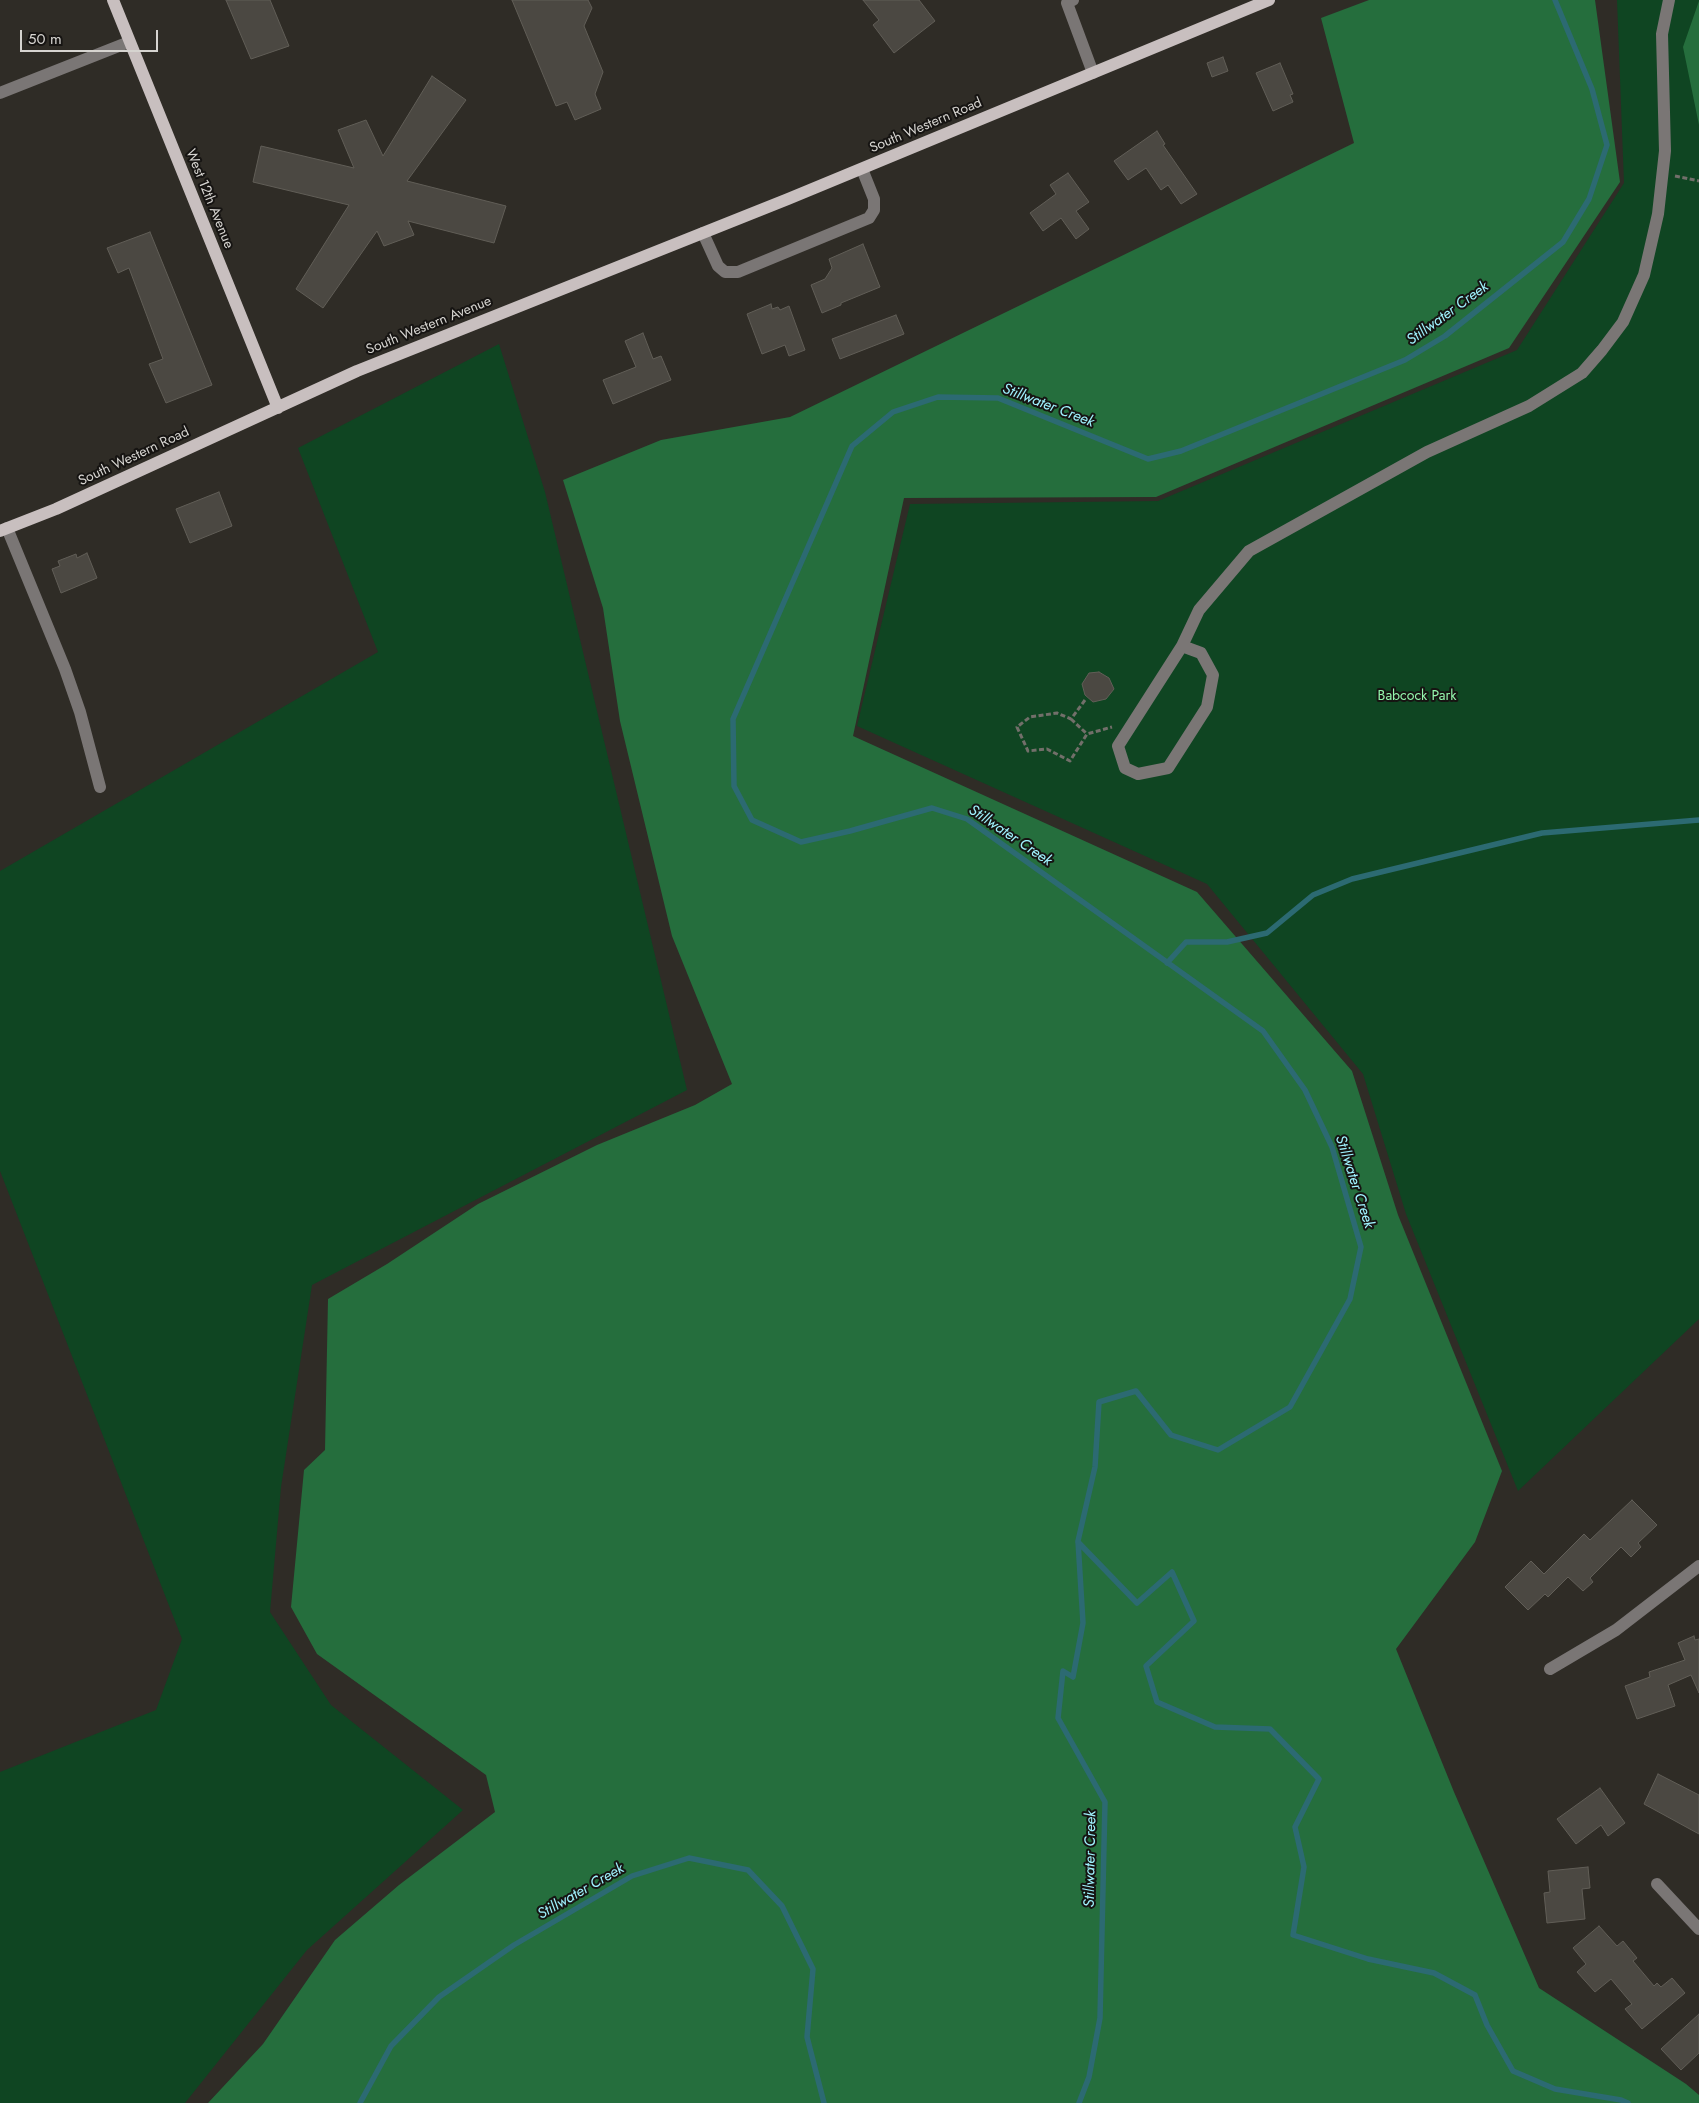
<!DOCTYPE html>
<html>
<head>
<meta charset="utf-8">
<style>
	body { margin:0 }
	#map { position:relative; width:1699px; height:2103px; overflow:hidden; background:#2f2c26; font-family:Jost,sans-serif }
	canvas { display:block }
	.scale { position:absolute; left:20px; top:30px; width:138px; height:22px; box-sizing:border-box; border:2px solid #d6d4d0; border-top:0; padding-left:6px; font-size:15px; line-height:18px; white-space:nowrap; color:#d6d4d0; -webkit-text-stroke:4px #161412; paint-order:stroke }
</style>
</head>
<body>
<div id="map">
<canvas width="1699" height="2103"></canvas>
<div class="scale">50 m</div>
</div>
<script>
const g = document.querySelector('canvas').getContext('2d');
g.lineJoin = 'round';
function paint(path, color) {
  g.fillStyle = color;
  g.fill(path, 'evenodd');
}
function poly(rows) {
  const path = new Path2D();
  for (const r of rows) {
    path.moveTo(r[0], r[1]);
    for (let i = 2; i < r.length; i += 2) path.lineTo(r[i], r[i + 1]);
  }
  return path;
}
function strokePath(path, color, width, dash) {
  g.strokeStyle = color;
  g.lineWidth = width;
  g.lineCap = dash ? 'butt' : 'round';
  g.setLineDash(dash || []);
  g.stroke(path);
}
function label(font, color, halo, rows, align = 'center') {
  g.font = font + ' Jost,sans-serif';
  g.lineWidth = 4;
  g.setLineDash([]);
  g.textBaseline = 'middle';
  g.strokeStyle = halo;
  g.fillStyle = color;
  for (const [text, x, y, turn = 0] of rows) {
    g.save();
    g.translate(x, y);
    g.rotate((+turn || 0) * Math.PI / 180);
    g.textAlign = isNaN(turn) ? turn : align;
    if (halo) g.strokeText(text, 0, 0);
    g.fillText(text, 0, 0);
    g.restore();
  }
}
paint(poly([
	[1617,0,1699,0,1699,1319,1518,1491,1406,1214,1363,1074,1207,884,857,726,910,504,1158,501,1517,350,1624,183],
	[499,344,545,492,687,1090,312,1285,281,1487,270,1612,331,1705,463,1810,307,1950,185,2103,0,2103,0,1772,156,1710,182,1639,0,1171,0,871,378,652,298,448]
]), '#0f4522');
paint(poly([
	[1369,0,1595,0,1620,182,1509,348,1156,497,904,498,853,736,1197,892,1352,1071,1398,1215,1502,1471,1475,1542,1396,1649,1454,1792,1539,1988,1686,2084,1699,2095,1699,2103,208,2103,263,2044,335,1940,399,1885,495,1812,486,1775,317,1654,291,1607,304,1470,325,1450,328,1299,387,1264,478,1204,597,1145,695,1105,732,1084,672,936,620,721,603,608,563,480,661,440,790,417,1354,143,1321,18],
	[1699,1,1699,125,1683,47]
]), '#256e3d');
strokePath(poly([
	[1167,963,1186,942,1227,942,1267,933,1313,895,1352,879,1542,833,1699,820],
	[1078,1542,1137,1603,1172,1572,1194,1621,1146,1666,1157,1702,1215,1727,1270,1729,1319,1779,1295,1827,1304,1867,1293,1935,1368,1959,1434,1973,1475,1995,1487,2025,1513,2071,1555,2089,1621,2100,1628,2103],
	[360,2103,391,2046,439,1997,514,1945,632,1876,689,1858,748,1870,782,1906,813,1969,807,2037,824,2103],
	[1079,2103,1089,2077,1100,2018,1105,1802,1058,1718,1063,1671,1073,1677,1083,1623,1078,1541,1095,1467,1099,1402,1136,1391,1171,1435,1218,1450,1290,1407,1350,1299,1361,1247,1332,1147,1305,1090,1263,1031,967,819,932,808,850,831,801,842,752,820,734,786,733,719,852,446,893,412,938,397,998,398,1148,459,1181,451,1405,360,1445,336,1563,242,1589,199,1607,145,1592,89,1555,0]
]), '#2c6a72', 5.5);
const building = poly([
	[226,0,270,0,289,46,251,59,226,0],
	[512,0,588,0,592,8,584,26,603,72,595,94,601,109,575,120,567,102,556,106,512,0],
	[863,0,919,0,935,21,894,53,873,25,879,20,863,0],
	[1223,57,1228,71,1212,77,1207,63,1223,57],
	[1280,63,1293,94,1290,95,1293,102,1273,111,1256,73,1280,63],
	[432,76,466,100,407,181,506,206,494,243,408,221,414,235,384,246,377,231,323,308,296,289,349,205,253,182,261,146,354,168,338,130,366,120,383,156,432,76],
	[1157,131,1165,144,1163,145,1197,194,1181,204,1168,185,1161,190,1146,168,1128,180,1114,161,1157,131],
	[1068,173,1089,202,1076,211,1089,229,1076,239,1061,218,1043,231,1030,213,1056,194,1050,185,1068,173],
	[150,232,212,385,166,403,149,364,163,359,129,268,118,273,107,248,150,232],
	[863,244,880,287,841,303,841,305,822,313,811,285,825,279,832,268,829,259,863,244],
	[771,304,772,309,778,307,780,310,789,306,805,350,789,356,785,345,762,354,747,314,771,304],
	[896,315,904,334,840,359,832,339,896,315],
	[643,333,653,359,661,356,671,380,613,404,603,380,636,367,625,341,643,333],
	[219,492,232,526,190,543,176,509,219,492],
	[87,553,97,578,61,593,52,569,60,566,58,561,76,554,77,558,87,553],
	[1099,672,1109,678,1114,689,1106,699,1093,702,1085,695,1082,684,1089,673,1099,672],
	[1632,1500,1657,1525,1638,1543,1641,1547,1631,1557,1621,1547,1590,1578,1593,1582,1583,1591,1568,1577,1548,1597,1545,1594,1528,1610,1505,1587,1531,1561,1544,1574,1584,1534,1590,1540,1632,1500],
	[1694,1636,1695,1640,1699,1639,1699,1693,1691,1675,1668,1685,1675,1706,1637,1719,1625,1686,1650,1677,1649,1672,1685,1660,1678,1643,1694,1636],
	[1658,1774,1699,1795,1699,1834,1644,1804,1658,1774],
	[1600,1788,1625,1823,1608,1836,1601,1825,1576,1844,1557,1819,1600,1788],
	[1588,1867,1590,1888,1582,1889,1585,1919,1547,1923,1544,1893,1550,1892,1548,1871,1588,1867],
	[1599,1926,1617,1946,1623,1941,1637,1958,1633,1961,1654,1986,1657,1983,1661,1987,1672,1978,1685,1993,1642,2029,1625,2009,1632,2004,1611,1979,1595,1992,1577,1972,1586,1964,1573,1948,1599,1926],
	[1699,2014,1699,2053,1681,2070,1661,2049,1699,2014]
]);
paint(building, '#4b4842');
strokePath(building, '#615e57', 1);
strokePath(poly([
	[1675,176,1699,181],
	[1085,700,1071,719,1057,713,1030,717,1017,727,1028,751,1047,749,1070,761,1087,734,1112,727],
	[1071,719,1087,734]
]), '#726f6a', 3, [5, 2.5]);
strokePath(poly([
	[1073,0,1067,3,1093,73],
	[0,93,129,42],
	[703,233,718,266,725,272,738,272,869,218,874,210,874,199,862,169],
	[7,528,65,669,80,712,100,787],
	[1182,646,1201,653,1213,675,1207,707,1168,768,1138,774,1125,768,1118,746,1182,646,1199,610,1249,551,1427,452,1529,406,1582,373,1602,350,1623,322,1644,275,1658,214,1665,151,1662,34,1669,0],
	[1550,1669,1616,1630,1699,1566],
	[1657,1884,1699,1929]
]), '#7a7675', 12);
strokePath(poly([
	[113,0,278,408],
	[0,531,56,509,357,371,788,199,1269,0]
]), '#c8bfbf', 12);
label('14px', '#d6d4d0', '#161412', [
	["South Western Road",926,126,-23],
	["West 12th Avenue",209,199,68],
	["South Western Avenue",429,326,-22],
	["South Western Road",134,457,-25]
]);
label('14px', '#94f6ad', '#161412', [
	["Babcock Park",1417,697]
]);
label('italic 15px', '#a0f3ff', '#161412', [
	["Stillwater Creek",1448,314,-36],
	["Stillwater Creek",1048,406,21],
	["Stillwater Creek",1010,836,34],
	["Stillwater Creek",1354,1182,72],
	["Stillwater Creek",1091,1859,-89],
	["Stillwater Creek",581,1892,-30]
]);
</script>
</body>
</html>
